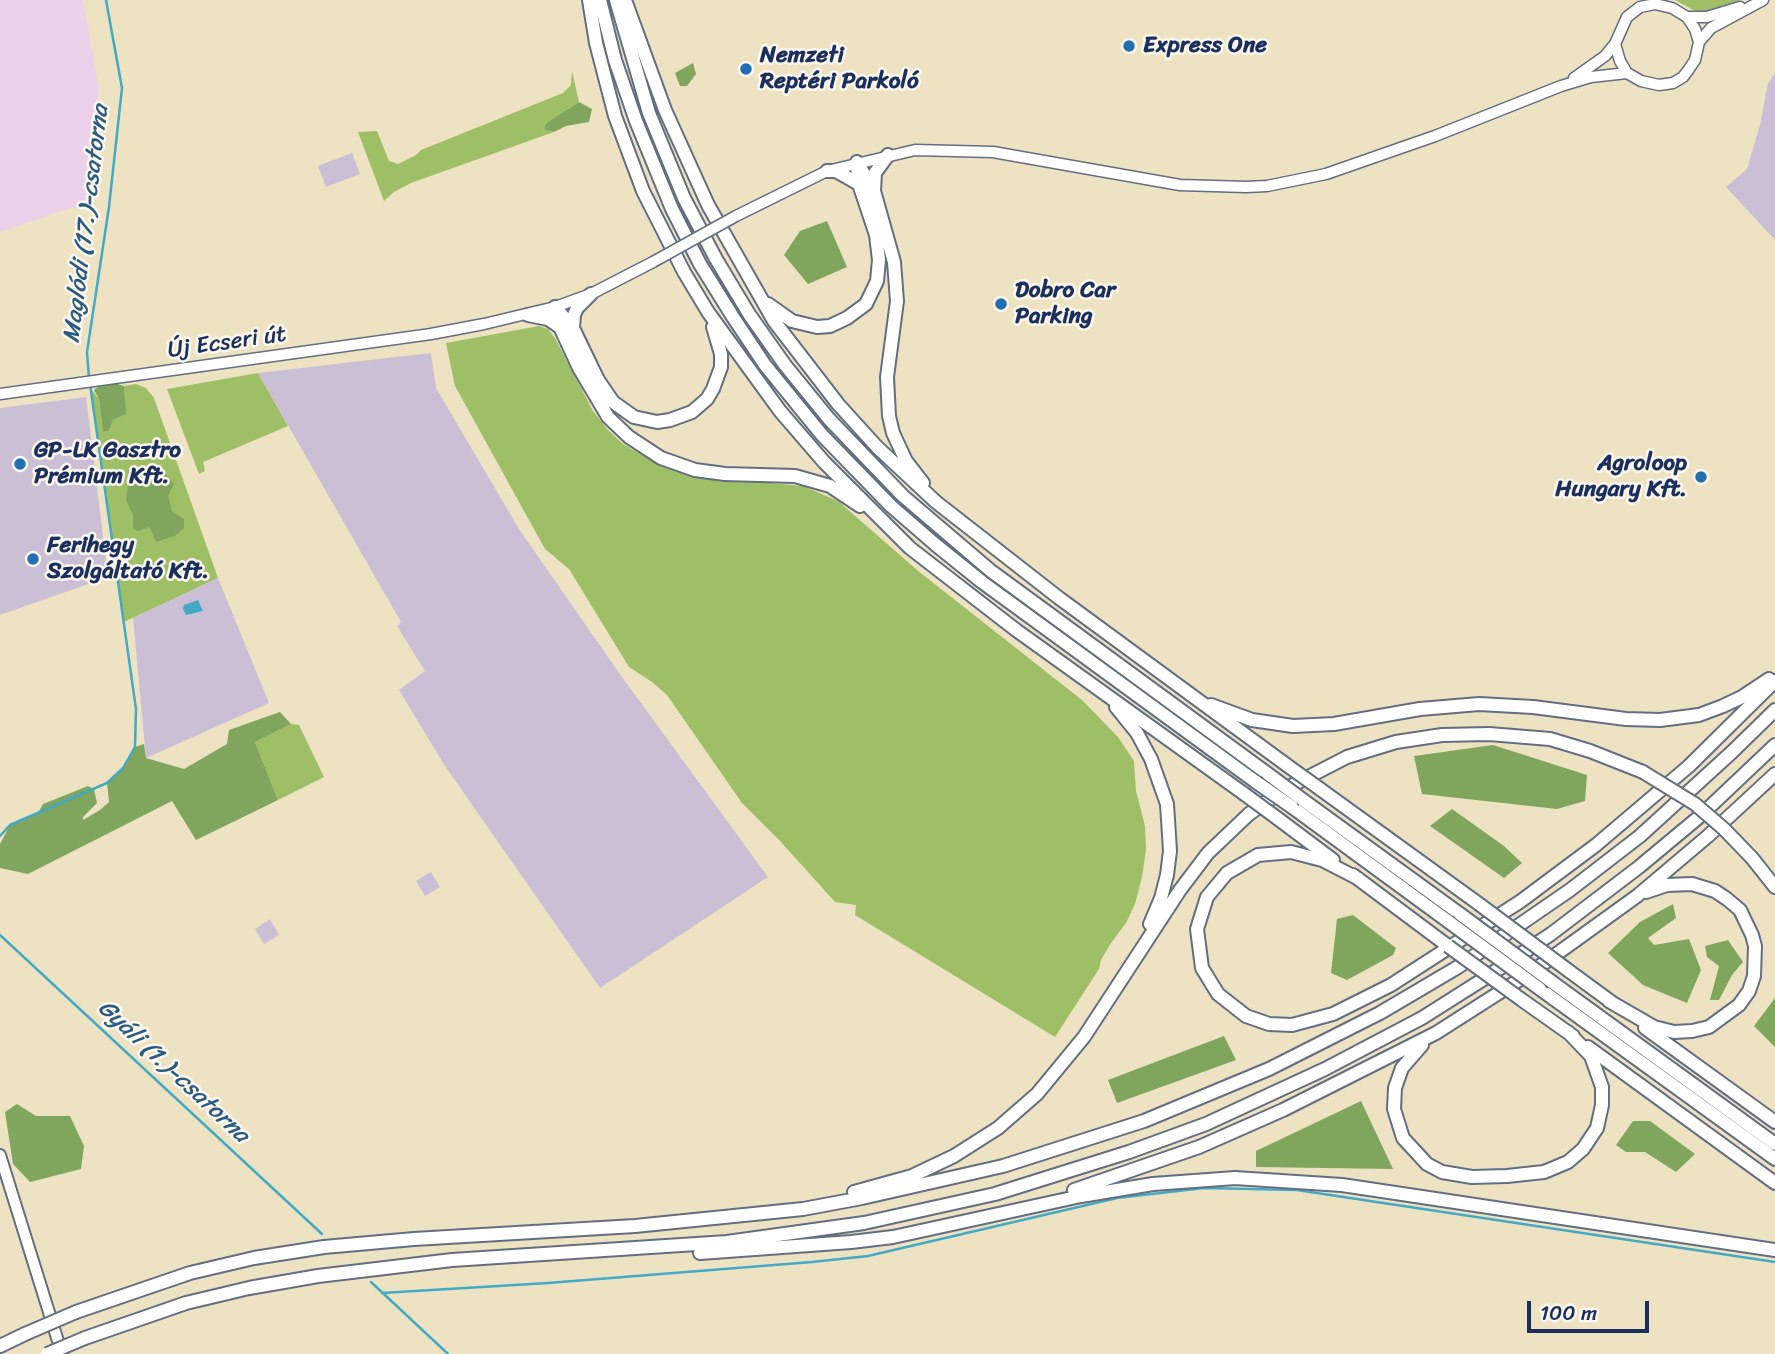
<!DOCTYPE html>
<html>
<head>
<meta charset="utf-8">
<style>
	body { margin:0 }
	#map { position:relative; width:1775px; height:1354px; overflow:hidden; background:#ede3c3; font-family:Sriracha,sans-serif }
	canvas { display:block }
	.scale { position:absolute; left:1527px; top:1301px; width:122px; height:32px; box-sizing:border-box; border:4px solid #1b2f5e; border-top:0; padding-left:9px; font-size:21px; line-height:24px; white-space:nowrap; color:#1b2f5e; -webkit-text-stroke:5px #fbf7ec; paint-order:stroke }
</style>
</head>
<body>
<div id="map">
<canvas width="1775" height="1354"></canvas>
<div class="scale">100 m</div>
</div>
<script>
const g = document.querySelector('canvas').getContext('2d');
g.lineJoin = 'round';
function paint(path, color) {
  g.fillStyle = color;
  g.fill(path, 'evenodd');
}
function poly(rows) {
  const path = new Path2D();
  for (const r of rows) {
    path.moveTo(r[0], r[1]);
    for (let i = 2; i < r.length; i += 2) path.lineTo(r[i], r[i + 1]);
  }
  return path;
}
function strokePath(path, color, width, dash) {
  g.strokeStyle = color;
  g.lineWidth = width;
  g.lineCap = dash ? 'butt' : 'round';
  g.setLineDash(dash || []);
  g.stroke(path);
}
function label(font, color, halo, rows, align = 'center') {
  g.font = font + ' Sriracha,sans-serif';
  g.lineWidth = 5;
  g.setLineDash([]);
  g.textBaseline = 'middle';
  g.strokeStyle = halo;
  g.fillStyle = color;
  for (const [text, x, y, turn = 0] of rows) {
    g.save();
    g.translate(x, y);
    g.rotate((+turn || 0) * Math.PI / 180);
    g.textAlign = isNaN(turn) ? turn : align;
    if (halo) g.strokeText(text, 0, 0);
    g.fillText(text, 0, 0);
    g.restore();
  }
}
paint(poly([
	[0,0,83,0,99,89,88,202,0,232]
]), '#ecd1eb');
paint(poly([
	[1775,73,1775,240,1726,187,1747,169,1760,125,1768,83],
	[352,153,360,174,326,187,318,166],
	[431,353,436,388,519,529,619,673,768,877,600,988,445,766,399,690,425,671,397,626,401,622,258,373],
	[86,397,108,577,0,615,0,408],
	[218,578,269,703,146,758,133,618],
	[431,872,440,887,425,896,416,881],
	[270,919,279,935,264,944,255,929]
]), '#cbbfd5');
paint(poly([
	[1675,0,1741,0,1714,10,1697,12],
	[572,71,579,102,555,117,545,130,554,132,411,183,394,192,384,201,358,132,377,131,389,161,398,164,416,155,421,150,563,93,571,85],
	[539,326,548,329,555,338,593,411,607,429,623,444,663,467,690,476,803,486,838,501,917,570,1082,700,1118,737,1134,761,1136,791,1145,826,1146,850,1142,877,1135,904,1126,923,1111,943,1101,960,1099,969,1055,1037,855,915,856,905,835,902,780,841,742,803,667,695,652,682,629,667,569,569,545,549,455,386,446,343],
	[258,373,288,426,203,462,205,471,199,474,167,389],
	[136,384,146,388,154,398,218,578,124,622,91,389,99,399,103,432,109,431,113,420,125,414,124,386],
	[291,724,299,725,324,777,278,800,255,742]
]), '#9fbf67');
paint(poly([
	[693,63,696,74,687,86,680,86,675,73],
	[579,102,592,109,589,122,566,126,554,132,545,130,545,125,555,117],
	[827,221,847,267,808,284,784,255,800,231],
	[114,383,124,386,126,414,113,420,109,431,103,432,99,399,94,390,101,384],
	[139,467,144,479,154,478,157,471,163,471,174,484,168,496,172,511,184,519,184,528,175,536,156,542,150,527,138,531,133,528,133,515,126,500,128,485,134,482,133,471],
	[280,712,291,724,255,742,278,800,196,840,172,801,28,874,0,868,0,844,10,825,38,813,43,804,88,786,94,789,97,803,83,817,83,820,100,810,109,802,107,783,123,768,135,747,144,744,146,758,184,769,227,744,229,730],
	[1493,745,1587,775,1585,801,1557,809,1422,794,1414,756],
	[1452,809,1504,846,1522,863,1504,878,1430,826],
	[1673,904,1676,918,1648,938,1654,945,1689,939,1701,970,1687,1003,1643,985,1608,953,1640,922],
	[1353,915,1396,948,1393,955,1347,980,1331,973,1337,919],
	[1728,940,1743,962,1732,975,1719,1000,1710,1000,1719,966,1707,957,1705,946],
	[1775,998,1775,1047,1754,1026],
	[1224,1036,1236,1060,1117,1103,1108,1080],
	[1361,1101,1393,1169,1256,1167,1256,1151],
	[17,1104,36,1116,70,1116,84,1146,81,1169,30,1182,13,1164,5,1112],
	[1633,1121,1650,1121,1695,1154,1676,1172,1645,1152,1626,1152,1616,1145]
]), '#7fa65c');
paint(poly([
	[198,600,203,611,186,615,183,609,184,605]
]), '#44a9c4');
strokePath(poly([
	[89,378,87,352,109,207,122,88,106,0],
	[0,836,10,825,107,783,123,768,135,747,136,709,90,384],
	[0,935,322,1234],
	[371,1282,448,1354],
	[382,1293,548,1283,812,1262,868,1256,1117,1198,1204,1188,1297,1190,1775,1262]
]), '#44a9c4', 2.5);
const secondary = poly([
	[1687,17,1707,17,1740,7],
	[1615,44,1620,61,1627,73,1641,81,1659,85,1673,83,1683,77,1689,69,1695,60,1699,42,1711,28,1763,0],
	[1574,78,1605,56,1615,44,1627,17,1640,7,1655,4,1672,8,1687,17,1695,29,1699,42],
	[736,216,827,171,915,150,993,152,1180,185,1246,187,1267,186,1326,174,1435,136,1561,86,1591,77,1627,73],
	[0,394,431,334,484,324,555,307,591,294,653,262]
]);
const primary = poly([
	[0,1155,62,1354]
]);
const trunk = poly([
	[589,0,596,43,615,116,643,191,684,272,708,312,780,411,824,462,910,548,1016,630,1243,793],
	[600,0,615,60,636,121,672,209,700,264,733,317,765,365,822,435,891,506,936,545,982,582,1256,782],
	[616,0,649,113,684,198,716,259,749,314,785,365,829,419,903,496,991,571,1268,774],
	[625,0,665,110,708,205,774,321,838,404,877,447,936,502,1059,598,1288,766],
	[857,162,874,191,894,262,897,301,887,377,889,416,893,433,906,461,923,483],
	[827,171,836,171,859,184],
	[874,191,875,173,888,155],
	[768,304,792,321,817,327,830,326,847,318,866,304,877,281,879,260,876,235,859,184,857,166],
	[555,307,560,327,579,368,608,417,629,437,661,458,695,470,725,474,795,476,830,486,860,506],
	[558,310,573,328,598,380,613,402,634,417,657,422,670,420,692,412,707,399,713,389,721,367,721,354,713,327],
	[528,315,548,319,560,327],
	[573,328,574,315,577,308,591,294],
	[1211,705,1252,720,1293,726,1334,724,1420,709,1479,704,1533,707,1626,719,1660,720,1699,715,1723,706,1742,697,1769,679],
	[1116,707,1137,733,1151,759,1167,804,1170,851,1167,875,1161,898,1150,924],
	[1320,789,1479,904],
	[1303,800,1460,914],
	[1292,807,1449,922],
	[1277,818,1333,860],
	[1752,858,1775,887],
	[1353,875,1448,946],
	[1359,879,1322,860,1291,852,1258,855,1227,873,1207,897,1197,929,1202,968,1218,994,1246,1016,1269,1024,1292,1025,1333,1014,1391,985,1521,901,1596,845,1689,766,1775,681],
	[1569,971,1614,1004],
	[1552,982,1775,1144],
	[1540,989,1775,1159],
	[1522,1000,1573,1036],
	[1609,1001,1654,1027,1674,1032,1692,1031,1709,1027,1739,1005,1749,991,1754,976,1755,946,1752,935,1740,910,1727,899,1715,891,1692,884,1667,885,1646,892],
	[1645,1028,1775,1122],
	[1422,1045,1402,1068,1395,1088,1394,1109,1403,1138,1427,1164,1442,1172,1472,1177,1507,1176,1544,1172,1568,1162,1583,1149,1597,1128,1602,1105,1602,1087,1591,1056,1568,1032],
	[1588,1047,1775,1183],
	[1074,1190,1199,1147,1283,1110,1436,1033,1533,971,1637,896,1708,836,1775,774],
	[854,1192,912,1176,954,1156,998,1128,1037,1094,1084,1037,1180,890,1208,853,1249,814,1283,790,1347,757,1396,742,1442,735,1489,734,1550,739,1590,751,1643,772],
	[700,1253,851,1242,893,1237,1081,1196,1153,1184,1235,1178,1342,1185,1775,1250],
	[76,1312,190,1273,254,1258,324,1247,414,1239,635,1226,803,1209,862,1198,1003,1166,1144,1121,1269,1069,1380,1013,1458,967,1570,890,1640,836,1732,752,1775,710],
	[85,1338,186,1303,249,1288,318,1276,452,1260,727,1242,864,1223,995,1194,1129,1152,1206,1124,1325,1069,1422,1018,1482,980,1551,934,1639,867,1699,817,1775,745],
	[0,1346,25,1334]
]);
strokePath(secondary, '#646e81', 13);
strokePath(primary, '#646e81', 14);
strokePath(trunk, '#646e81', 16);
strokePath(secondary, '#fff', 10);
strokePath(primary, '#fff', 10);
strokePath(trunk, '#fff', 12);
const secondaryBridge = poly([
	[653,262,736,216]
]);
const trunkBridge = poly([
	[1288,766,1320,789],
	[1643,772,1695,804,1724,829,1752,858],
	[1268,774,1303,800],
	[1256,782,1292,807],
	[1243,793,1277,818],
	[1479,904,1569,971],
	[1460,914,1552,982],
	[1449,922,1540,989],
	[1448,946,1522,1000],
	[25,1334,76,1312],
	[47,1354,85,1338]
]);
strokePath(secondaryBridge, '#646e81', 13, []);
strokePath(trunkBridge, '#646e81', 16, []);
strokePath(secondaryBridge, '#fff', 10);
strokePath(trunkBridge, '#fff', 12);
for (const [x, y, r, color] of [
	[1129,46,7,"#1f6fb2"],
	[746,69,7,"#1f6fb2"],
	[1001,304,7,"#1f6fb2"],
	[20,464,7,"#1f6fb2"],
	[1701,477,7,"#1f6fb2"],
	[33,559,7,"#1f6fb2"]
]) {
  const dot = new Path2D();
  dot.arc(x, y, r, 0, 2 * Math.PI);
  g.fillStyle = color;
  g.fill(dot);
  strokePath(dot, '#fbf7ec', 2.5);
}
label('bold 23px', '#1b2f5e', '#fbf7ec', [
	["Express One",1143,46],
	["Nemzeti",760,56],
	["Reptéri Parkoló",760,82],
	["Dobro Car",1015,291],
	["Parking",1015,317],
	["GP-LK Gasztro",34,451],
	["Prémium Kft.",34,477],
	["Agroloop",1687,464,"right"],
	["Hungary Kft.",1687,490,"right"],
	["Ferihegy",47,546],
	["Szolgáltató Kft.",47,572]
], 'left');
label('23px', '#1b2f5e', '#fbf7ec', [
	["Új Ecseri út",227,343,-8]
]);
label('italic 24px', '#295a82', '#fbf7ec', [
	["Maglódi (17.)-csatorna",87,224,-83],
	["Gyáli (1.)-csatorna",173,1072,43]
]);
</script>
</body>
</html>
